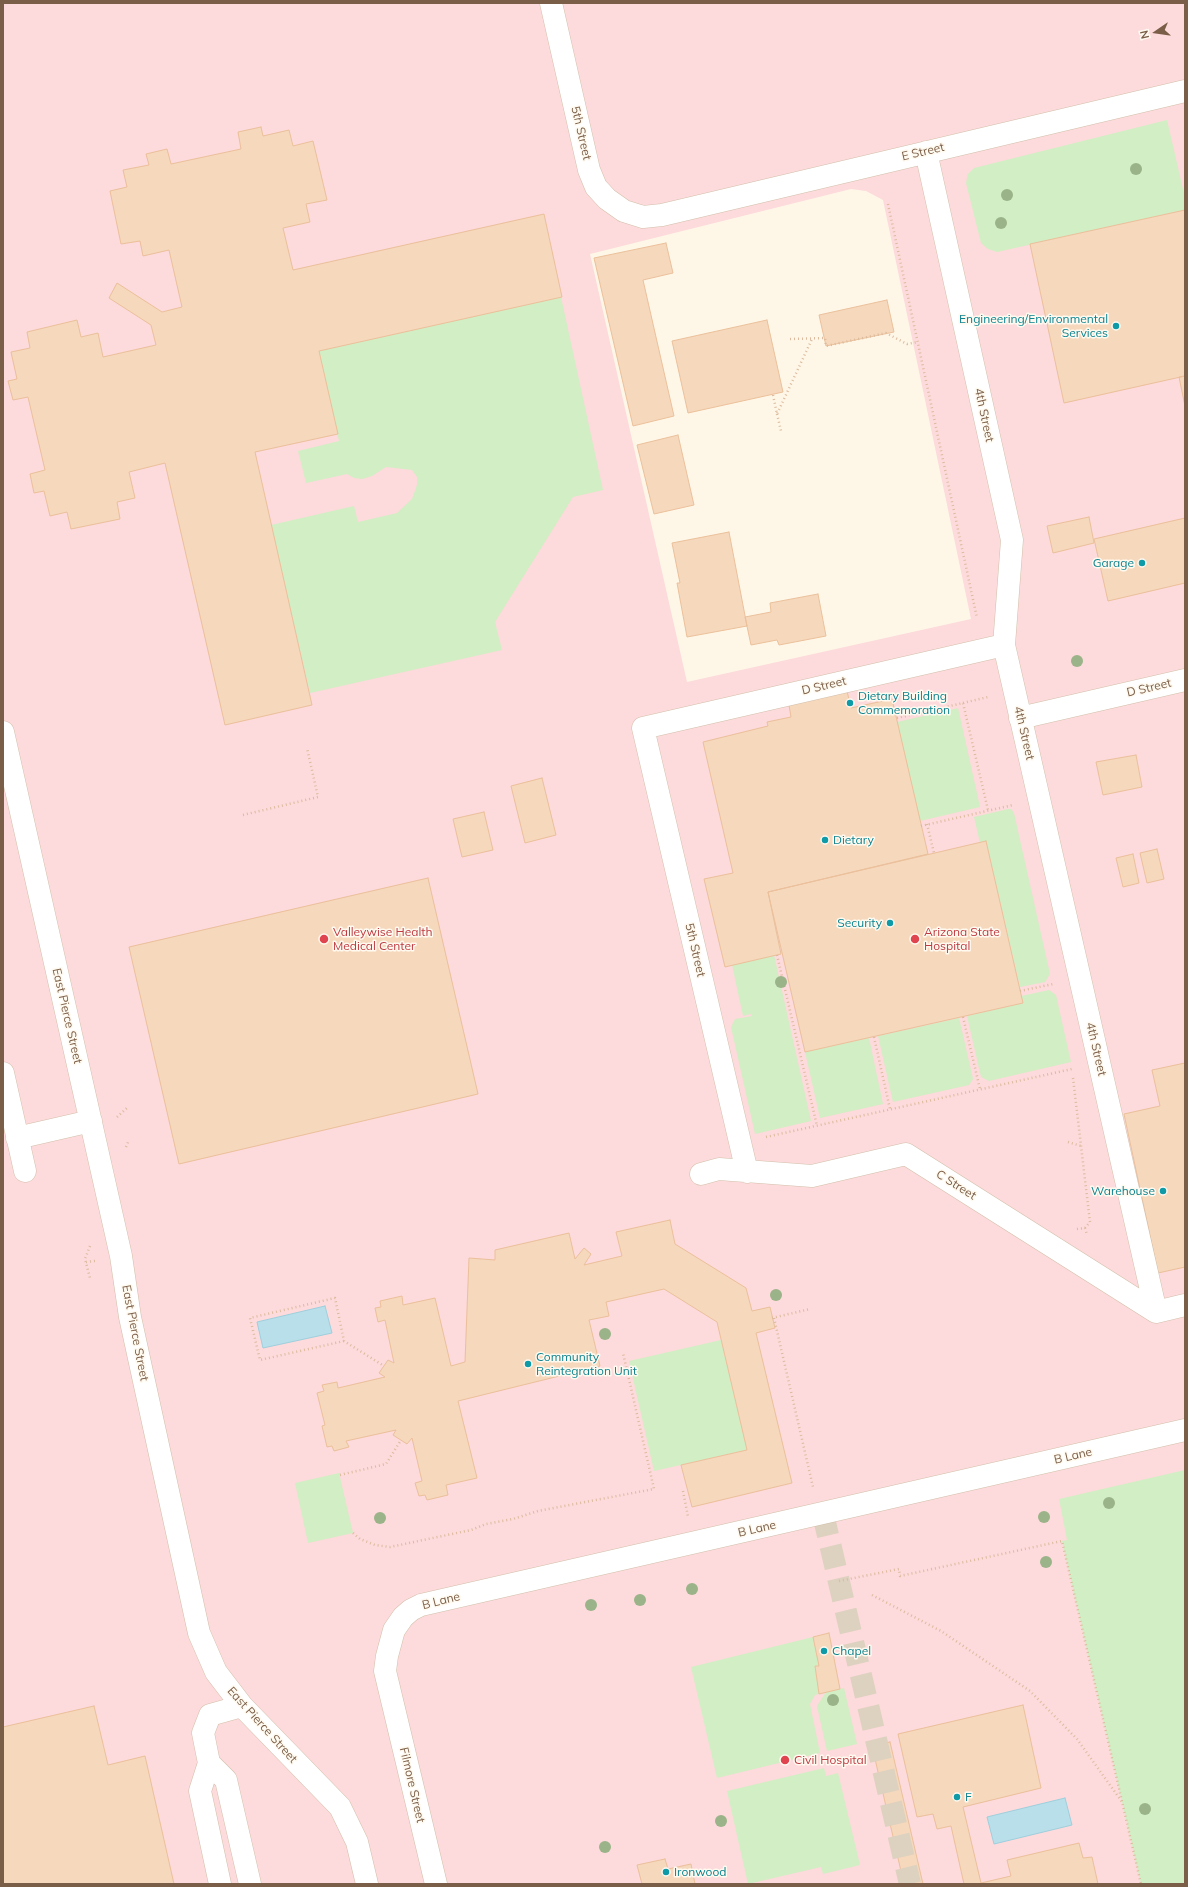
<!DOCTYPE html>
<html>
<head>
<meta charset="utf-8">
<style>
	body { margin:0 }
	#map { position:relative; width:1188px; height:1887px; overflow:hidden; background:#fef7e7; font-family:Mulish,sans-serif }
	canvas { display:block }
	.frame { position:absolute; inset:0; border:4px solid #7b5e48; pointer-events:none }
	.north { position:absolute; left:1136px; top:12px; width:40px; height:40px; -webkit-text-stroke:3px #fffaf0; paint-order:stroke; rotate:257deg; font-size:11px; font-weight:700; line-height:16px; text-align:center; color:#7b5e48 }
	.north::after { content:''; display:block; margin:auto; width:14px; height:18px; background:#7b5e48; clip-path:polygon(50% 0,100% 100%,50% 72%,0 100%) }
</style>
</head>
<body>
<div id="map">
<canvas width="1188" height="1887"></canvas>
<div class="frame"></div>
<div class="north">N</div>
</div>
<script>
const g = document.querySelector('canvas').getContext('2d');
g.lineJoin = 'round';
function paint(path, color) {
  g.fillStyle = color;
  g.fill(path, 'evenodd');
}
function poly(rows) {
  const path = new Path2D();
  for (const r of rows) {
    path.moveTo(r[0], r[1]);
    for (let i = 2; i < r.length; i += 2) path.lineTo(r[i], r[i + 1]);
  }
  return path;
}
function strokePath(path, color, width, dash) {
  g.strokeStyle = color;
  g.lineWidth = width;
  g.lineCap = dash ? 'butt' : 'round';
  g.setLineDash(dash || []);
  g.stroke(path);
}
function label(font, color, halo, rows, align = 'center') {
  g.font = font + ' Mulish,sans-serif';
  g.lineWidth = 3;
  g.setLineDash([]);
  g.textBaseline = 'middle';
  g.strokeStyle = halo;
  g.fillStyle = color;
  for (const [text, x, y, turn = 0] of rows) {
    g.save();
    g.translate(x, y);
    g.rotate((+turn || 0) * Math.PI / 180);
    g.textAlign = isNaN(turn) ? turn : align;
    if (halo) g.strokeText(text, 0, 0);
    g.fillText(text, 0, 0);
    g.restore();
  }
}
paint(poly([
	[3,3,1185,3,1185,1884,3,1884],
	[851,189,866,191,883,200,971,619,687,682,590,254]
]), '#fddadb');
paint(poly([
	[1167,120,1185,198,1185,210,997,252,988,249,981,243,966,183,968,174,974,168],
	[561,297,603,490,573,497,495,622,502,650,310,693,271,525,354,506,358,522,397,513,412,499,417,485,417,477,412,470,386,467,372,476,362,479,354,478,347,474,306,483,298,451,339,441,319,351],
	[958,708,980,807,920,821,897,722],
	[1008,809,1011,809,1014,813,1050,974,1045,982,1020,987,986,841,980,843,974,817],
	[774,955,811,1121,755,1134,731,1027,735,1019,752,1016,751,1014,743,1016,732,965],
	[1049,990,1056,995,1071,1062,989,1081,981,1077,967,1016,1023,1003,1021,996],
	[959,1018,973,1079,969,1085,893,1102,878,1036],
	[869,1038,883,1104,820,1118,805,1052],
	[721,1340,747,1450,654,1471,629,1361],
	[1185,1470,1185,1884,1141,1884,1062,1541,1067,1540,1059,1499],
	[339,1473,353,1533,308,1543,295,1483],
	[813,1637,819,1666,815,1667,819,1694,815,1695,810,1704,820,1753,717,1778,691,1667],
	[844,1688,857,1744,827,1751,817,1706,826,1692],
	[824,1768,826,1776,838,1773,860,1865,823,1874,821,1867,748,1884,727,1791]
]), '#d2eec4');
const water = poly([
	[325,1306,332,1333,263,1348,257,1322,325,1306],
	[1065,1798,1072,1825,994,1844,987,1817,1065,1798]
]);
paint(water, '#b9e0ea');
strokePath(water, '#9ecfdd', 1);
const building = poly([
	[261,127,263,136,289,130,293,146,313,141,327,200,306,204,310,222,283,228,293,270,544,214,562,297,319,351,338,434,255,452,312,705,225,725,165,463,129,472,135,498,117,502,120,519,71,529,67,512,50,516,44,491,34,493,30,474,45,470,28,397,13,400,8,381,17,379,11,352,30,348,27,332,77,320,81,337,98,333,103,357,156,345,151,325,109,298,117,283,162,312,182,307,169,250,143,256,140,241,121,244,110,191,127,187,123,170,149,165,146,154,167,149,171,164,241,149,238,132,261,127],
	[1185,210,1185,376,1064,403,1030,244,1185,210],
	[666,243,673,273,643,280,674,416,633,426,594,258,666,243],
	[887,300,894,332,826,346,819,315,887,300],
	[767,320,783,392,688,413,672,341,767,320],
	[1185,376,1185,406,1179,377,1185,376],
	[678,435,694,505,654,514,637,445,678,435],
	[1089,517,1094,543,1053,553,1047,526,1089,517],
	[1185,518,1185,583,1108,601,1094,539,1185,518],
	[729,532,747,626,687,637,677,583,680,583,672,543,729,532],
	[818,594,826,636,779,645,777,640,751,645,745,617,771,612,770,603,818,594],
	[847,691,851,708,892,699,928,854,768,892,781,954,725,967,704,879,733,873,703,742,768,726,767,722,791,717,789,705,847,691],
	[1136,755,1142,787,1103,795,1096,762,1136,755],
	[542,778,556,835,525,843,511,786,542,778],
	[484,812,493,850,462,857,453,819,484,812],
	[986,841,1023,1003,805,1052,768,892,986,841],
	[1157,849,1164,879,1147,883,1140,853,1157,849],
	[1133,854,1139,883,1123,887,1116,858,1133,854],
	[428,878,478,1094,179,1164,129,947,428,878],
	[1185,1063,1185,1267,1158,1273,1124,1114,1160,1106,1152,1070,1185,1063],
	[670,1220,675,1244,746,1288,752,1311,770,1307,775,1328,756,1333,792,1483,692,1507,681,1465,747,1450,717,1322,664,1289,606,1302,609,1316,589,1320,600,1366,458,1401,477,1478,446,1485,448,1495,427,1500,425,1495,419,1496,415,1483,422,1481,412,1438,407,1444,393,1435,396,1430,346,1441,349,1447,334,1451,332,1446,327,1447,322,1426,325,1425,317,1393,324,1391,322,1385,337,1382,338,1388,385,1377,379,1373,388,1360,394,1363,385,1320,378,1322,375,1308,381,1307,380,1301,402,1296,403,1305,435,1298,451,1366,465,1362,469,1258,495,1260,495,1250,569,1233,575,1259,584,1248,591,1254,584,1265,622,1256,616,1232,670,1220],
	[829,1633,840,1689,819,1694,815,1666,819,1666,813,1637,829,1633],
	[1023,1705,1041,1788,963,1807,981,1883,1011,1876,1007,1860,1079,1843,1083,1858,1092,1857,1098,1884,964,1884,951,1826,937,1829,933,1814,917,1817,898,1734,1023,1705],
	[94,1706,108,1765,145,1756,174,1884,3,1884,3,1727,94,1706],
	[890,1742,923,1884,904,1884,872,1746,890,1742],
	[665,1859,668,1869,691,1864,695,1884,642,1884,637,1865,665,1859]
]);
paint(building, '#f6d8bc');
strokePath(building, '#ebc09b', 1);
strokePath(poly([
	[823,1514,910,1884]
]), '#ddd1bf', 22, [22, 11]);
const minor = poly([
	[551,3,589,170,596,187,607,199,624,211,643,217,662,215,1185,91],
	[926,152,1012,540,1004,645,1156,1312],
	[1020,718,1185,680],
	[3,732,121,1256,130,1317,199,1633,216,1672,242,1706,340,1807,357,1842,367,1884],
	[3,1073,25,1171],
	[17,1138,91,1121],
	[747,1172,643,728,1004,645],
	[701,1174,719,1169,812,1176,906,1154,1156,1312,1185,1305],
	[209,1763,226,1780,250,1884],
	[220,1884,200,1791,209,1763,203,1733,210,1715,242,1706],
	[436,1884,385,1671,387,1656,394,1630,403,1617,411,1610,421,1605,1185,1430]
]);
strokePath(minor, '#d2c0ab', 23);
strokePath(poly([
	[888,204,977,618],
	[790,339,825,338,826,346,886,333,907,344,918,342],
	[773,395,777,414,812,339],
	[777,414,781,431],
	[963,703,988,697],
	[897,718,963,703,988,810],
	[243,815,318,797,307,748],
	[927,824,934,853],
	[921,826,1013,805],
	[777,955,817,1126],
	[1020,991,1053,984],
	[963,1017,980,1089],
	[874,1037,890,1109],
	[1073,1078,1090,1222,1085,1228],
	[117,1117,127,1108],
	[766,1137,1072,1069],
	[1068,1142,1081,1146],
	[126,1147,128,1142],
	[1077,1229,1085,1228,1087,1235],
	[90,1246,85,1259,90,1278],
	[86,1262,95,1261],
	[772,1318,810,1309],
	[774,1318,813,1487],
	[344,1341,260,1360,250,1318,335,1298,344,1341,384,1366],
	[340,1475,386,1464,401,1440],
	[683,1491,688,1517],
	[353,1533,360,1539,375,1545,390,1547,471,1530,486,1524,513,1519,538,1511,654,1489,623,1353],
	[839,1581,899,1569,900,1576,1062,1541,1141,1884],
	[872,1595,941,1631,1030,1691,1077,1739,1122,1802]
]), '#dcbb9e', 2.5, [1, 3]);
strokePath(minor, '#fff', 22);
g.fillStyle = '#9bb389';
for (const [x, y] of [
	[1136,169],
	[1007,195],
	[1001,223],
	[1077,661],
	[781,982],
	[776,1295],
	[605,1334],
	[1109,1503],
	[1044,1517],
	[380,1518],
	[1046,1562],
	[692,1589],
	[640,1600],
	[591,1605],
	[833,1700],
	[1145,1809],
	[721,1821],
	[605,1847]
]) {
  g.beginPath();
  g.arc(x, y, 6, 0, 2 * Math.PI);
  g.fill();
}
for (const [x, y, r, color] of [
	[1116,326,4,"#0f9aa8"],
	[1142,563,4,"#0f9aa8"],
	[850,703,4,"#0f9aa8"],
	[825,840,4,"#0f9aa8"],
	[890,923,4,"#0f9aa8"],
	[324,939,5,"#e0444e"],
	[915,939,5,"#e0444e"],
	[1163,1191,4,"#0f9aa8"],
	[528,1364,4,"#0f9aa8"],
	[824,1651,4,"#0f9aa8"],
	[785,1760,5,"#e0444e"],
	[957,1797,4,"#0f9aa8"],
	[666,1872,4,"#0f9aa8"]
]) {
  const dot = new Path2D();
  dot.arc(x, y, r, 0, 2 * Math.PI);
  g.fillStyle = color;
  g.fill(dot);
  strokePath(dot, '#fffaf0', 1.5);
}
label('12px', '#7b5e48', '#fffaf0', [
	["5th Street",581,133,77],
	["E Street",923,152,-13],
	["4th Street",984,415,78],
	["D Street",824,686,-13],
	["D Street",1149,688,-13],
	["4th Street",1024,733,77],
	["5th Street",695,950,77],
	["East Pierce Street",67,1016,77],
	["4th Street",1096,1049,77],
	["C Street",956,1185,32],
	["East Pierce Street",135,1333,79],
	["B Lane",1073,1456,-13],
	["B Lane",757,1529,-13],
	["B Lane",441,1601,-14],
	["East Pierce Street",262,1725,48],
	["Filmore Street",412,1785,77]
]);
label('12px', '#0d838f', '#fffaf0', [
	["Engineering/Environmental",1108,319,"right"],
	["Services",1108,333,"right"],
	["Garage",1134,563,"right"],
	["Dietary Building",858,696],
	["Commemoration",858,710],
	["Dietary",833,840],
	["Security",882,923,"right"],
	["Warehouse",1155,1191,"right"],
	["Community",536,1357],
	["Reintegration Unit",536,1371],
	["Chapel",832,1651],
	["F",965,1797],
	["Ironwood",674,1872]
], 'left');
label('12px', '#be3a42', '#fffaf0', [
	["Valleywise Health",333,932],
	["Medical Center",333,946],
	["Arizona State",924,932],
	["Hospital",924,946],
	["Civil Hospital",794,1760]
], 'left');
</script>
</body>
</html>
